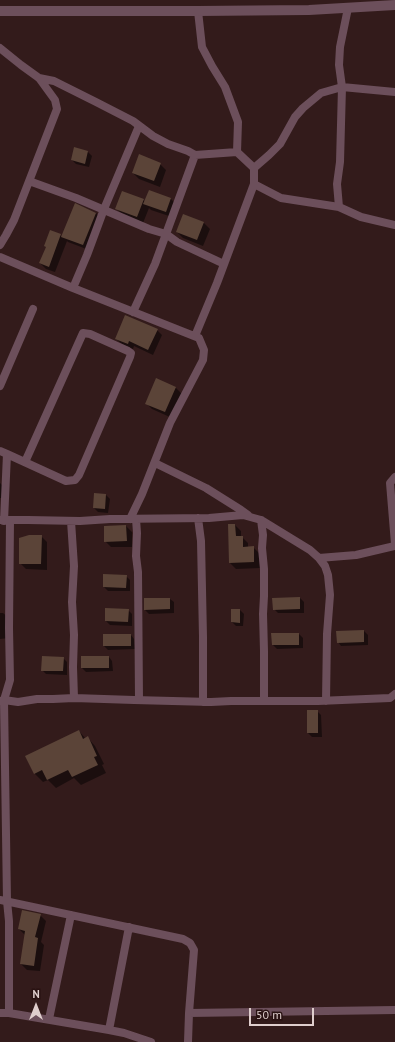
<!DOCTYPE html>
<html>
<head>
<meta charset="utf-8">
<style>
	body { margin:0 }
	#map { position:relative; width:395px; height:1042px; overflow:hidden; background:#331b1b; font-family:"PT Sans",sans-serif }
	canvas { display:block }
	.north { position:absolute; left:16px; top:986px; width:40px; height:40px; -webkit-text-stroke:3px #291212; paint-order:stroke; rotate:0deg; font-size:11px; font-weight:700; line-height:16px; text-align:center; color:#dfcecd }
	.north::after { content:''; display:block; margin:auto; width:14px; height:18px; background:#dfcecd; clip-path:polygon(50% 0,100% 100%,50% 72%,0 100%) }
	.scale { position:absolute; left:249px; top:1008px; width:65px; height:18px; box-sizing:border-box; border:2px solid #dfcecd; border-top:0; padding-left:5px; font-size:12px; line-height:14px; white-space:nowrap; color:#dfcecd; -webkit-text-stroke:3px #291212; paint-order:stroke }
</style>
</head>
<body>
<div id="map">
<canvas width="395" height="1042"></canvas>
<div class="north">N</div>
<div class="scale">50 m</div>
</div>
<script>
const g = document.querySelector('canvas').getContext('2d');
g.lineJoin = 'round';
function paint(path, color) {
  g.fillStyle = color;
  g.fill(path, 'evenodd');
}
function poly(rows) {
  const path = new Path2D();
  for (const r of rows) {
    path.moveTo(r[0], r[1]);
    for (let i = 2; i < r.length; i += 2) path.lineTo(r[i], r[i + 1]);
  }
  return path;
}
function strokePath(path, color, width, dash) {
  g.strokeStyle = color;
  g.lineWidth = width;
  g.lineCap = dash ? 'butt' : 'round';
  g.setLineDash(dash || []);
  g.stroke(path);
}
paint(poly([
	[88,152,92,156,89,167,76,164,72,160],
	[160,164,166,170,160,187,139,179,133,173],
	[149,191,171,199,177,205,172,217,151,210,149,208,143,223,123,215,117,209,144,200,145,202],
	[96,213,102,220,89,250,68,242,67,241,55,272,46,269,40,263,60,235,62,237],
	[183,215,204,223,210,229,203,246,183,238,177,232],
	[157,330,162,335,153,355,134,346,133,349,122,344,116,339],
	[156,379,176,388,182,394,172,418,152,409,146,403],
	[0,483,4,487,3,498,0,498],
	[106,495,110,499,108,513,98,512,94,508],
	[235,525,241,531,241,537,242,537,248,543,248,547,253,547,259,553,260,568,236,569,230,563],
	[126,526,132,532,132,547,111,547,105,541],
	[41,536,47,542,47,570,26,569,20,563],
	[126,576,130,580,130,591,108,591,104,587],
	[300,598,304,602,304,613,278,613,274,609],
	[170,599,174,602,174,613,149,614,145,610],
	[128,610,132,614,132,626,110,625,106,621],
	[240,610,244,614,243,626,236,626,232,622],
	[0,613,3,613,9,618,9,638,0,639],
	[364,631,368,635,368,645,341,646,338,642],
	[299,634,303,638,303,648,277,649,273,645],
	[131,635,134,639,135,649,108,650,104,646],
	[109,657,112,661,113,671,86,672,82,668],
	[63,658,67,662,67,675,46,674,42,670],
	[308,711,317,711,321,715,322,737,312,737,308,733],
	[79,731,85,738,87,737,95,746,104,764,102,765,106,773,81,785,74,778,56,788,48,780,43,782,35,774,27,757],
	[40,915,46,921,41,942,44,945,40,971,27,970,21,964,25,935,19,929]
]), '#0007');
paint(poly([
	[74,147,88,151,85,164,71,160],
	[139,154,161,163,154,181,132,173],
	[149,190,171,198,166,212,143,204],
	[122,191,144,199,137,217,115,209],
	[75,203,96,213,83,245,61,237],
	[183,214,204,222,197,240,176,232],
	[50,230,61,234,49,267,39,263,46,247,44,246],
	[125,315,158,329,148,350,129,341,128,344,115,339],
	[156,378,176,387,165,412,145,404],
	[94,493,106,494,105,509,93,508],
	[228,524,235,524,236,536,243,536,243,547,254,546,254,562,229,563],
	[126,525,127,541,104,542,104,526],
	[29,535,42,535,41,564,19,564,19,538],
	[103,574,127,575,126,588,103,587],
	[300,597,300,609,273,610,272,598],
	[144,598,170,598,170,609,144,610],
	[105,608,129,609,128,622,105,621],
	[231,609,240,609,240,623,231,622],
	[364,630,364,642,337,643,336,631],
	[271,633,299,633,299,645,272,645],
	[103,634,131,634,131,646,103,646],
	[42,656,64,657,63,671,41,671],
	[81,656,109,656,109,668,81,668],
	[307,710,318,710,318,733,307,733],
	[79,730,83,739,88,736,97,756,94,757,98,765,72,777,68,770,47,780,42,770,34,774,25,756],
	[22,910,41,914,35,937,38,938,34,966,20,964,25,931,18,929]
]), '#5b4438');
strokePath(poly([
	[348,8,340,47,339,65,342,87,395,92],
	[198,11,202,47,212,66,225,87,238,122,237,152],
	[0,48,21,65,39,78,55,100,57,109,14,220,6,235,0,245],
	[39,78,54,81,96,102,133,121,153,136,168,144,188,151,195,155,237,152,254,168],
	[29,181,76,198,149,229,166,234,177,242,224,264],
	[254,184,281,198,339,207,361,217,395,225],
	[0,257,73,288,199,338,204,350,203,360,170,423,142,494,130,519],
	[73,288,87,255,104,209,139,126],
	[133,312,155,264,195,155],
	[195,336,217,283,254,184,254,168,269,155,280,144,295,117,303,108,321,93,342,87,340,162,337,184,339,207],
	[0,386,33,309],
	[0,451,7,454,4,521],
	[7,454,66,481,75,480,79,475,130,357,131,353,128,351,90,334,83,333,25,462],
	[155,463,206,488,241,510,248,515],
	[395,477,390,483,395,544],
	[198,518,201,541,203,637,203,702],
	[136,519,137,533,136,556,138,572,139,700],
	[0,520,28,520,80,521,110,519,209,518,243,515,261,520,310,550,319,558,325,566,328,575,330,595,327,634,326,701],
	[261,520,263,535,262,548,264,569,264,596,263,614,264,651,264,701],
	[71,521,74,566,72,602,74,635,73,667,74,698],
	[319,558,356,555,395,546],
	[0,701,4,700,18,702,37,699,53,699,74,698,134,700,211,702,231,701,318,701,390,698,395,694],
	[0,900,183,939,190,943,194,950,189,1013,188,1042],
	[0,1013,9,1013,109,1030,124,1033,151,1042],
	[9,1013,9,921,7,901,4,700,10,680,9,628,10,521],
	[189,1013,395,1010],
	[49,1019,71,915],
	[109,1030,129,927]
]), '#6c4f5b', 8);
strokePath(poly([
	[0,11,198,11,309,10,395,5]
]), '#6c4f5b', 10);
</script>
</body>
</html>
